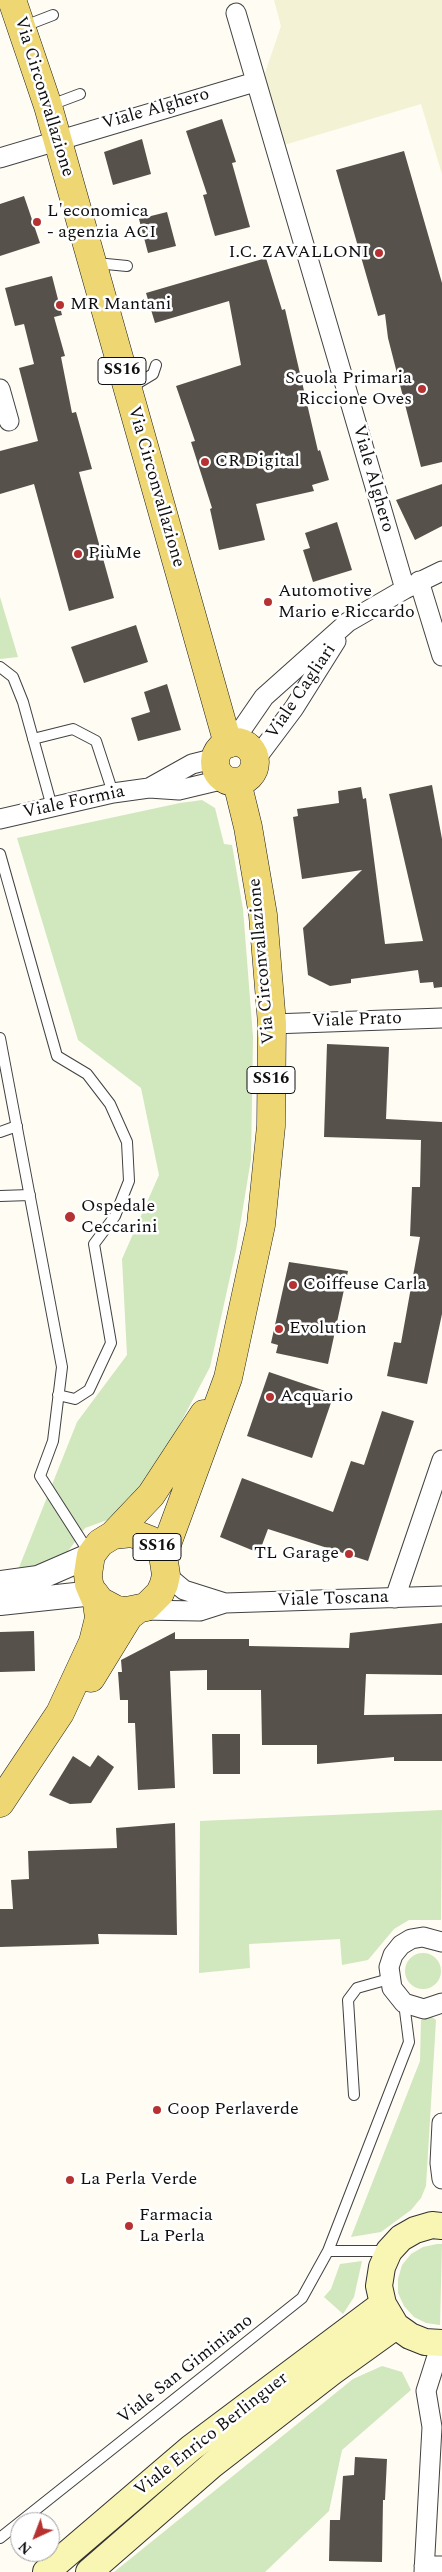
<!DOCTYPE html>
<html>
<head>
<meta charset="utf-8">
<style>
	body { margin:0 }
	#map { position:relative; width:442px; height:2572px; overflow:hidden; background:#fefcf3; font-family:Spectral,serif }
	canvas { display:block }
	.north { position:absolute; left:10px; top:2512px; width:50px; height:50px; box-sizing:border-box; background:#fff; border:1px solid #9f9f9f; border-radius:50%; rotate:223deg; font-size:14px; font-weight:700; line-height:20px; text-align:center; color:#0f0f0f }
	.north::after { content:''; display:block; margin:auto; width:18px; height:22px; background:#b63131; clip-path:polygon(50% 0,100% 100%,50% 72%,0 100%) }
</style>
</head>
<body>
<div id="map">
<canvas width="442" height="2572"></canvas>
<div class="north">N</div>
</div>
<script>
const g = document.querySelector('canvas').getContext('2d');
g.lineJoin = 'round';
function paint(path, color) {
  g.fillStyle = color;
  g.fill(path, 'evenodd');
}
function poly(rows) {
  const path = new Path2D();
  for (const r of rows) {
    if (r.length === 3) {
      path.moveTo(r[0] + r[2], r[1]);
      path.arc(r[0], r[1], r[2], 0, 2 * Math.PI);
      continue;
    }
    path.moveTo(r[0], r[1]);
    for (let i = 2; i < r.length; i += 2) path.lineTo(r[i], r[i + 1]);
  }
  return path;
}
function strokePath(path, color, width, dash) {
  g.strokeStyle = color;
  g.lineWidth = width;
  g.lineCap = dash ? 'butt' : 'round';
  g.setLineDash(dash || []);
  g.stroke(path);
}
function label(font, color, halo, rows, align = 'center') {
  g.font = font + ' Spectral,serif';
  g.lineWidth = 5;
  g.setLineDash([]);
  g.textBaseline = 'middle';
  g.strokeStyle = halo;
  g.fillStyle = color;
  for (const [text, x, y, turn = 0] of rows) {
    g.save();
    g.translate(x, y);
    g.rotate((+turn || 0) * Math.PI / 180);
    g.textAlign = isNaN(turn) ? turn : align;
    if (halo) g.strokeText(text, 0, 0);
    g.fillText(text, 0, 0);
    g.restore();
  }
}
paint(poly([
	[274,0,442,0,442,174,421,104,284,145,264,76,281,26]
]), '#f3f2d4');
paint(poly([
	[0,597,18,657,0,659],
	[202,800,215,808,224,844,232,845,243,909,253,1037,251,1159,236,1250,210,1367,141,1498,121,1515,85,1528,66,1554,35,1569,18,1570,77,1422,127,1355,122,1259,159,1175,141,1088,78,1040,17,838,180,803],
	[442,1810,441,1920,409,1920,394,1929,368,1960,342,1965,340,1939,249,1944,250,1968,199,1973,200,1821],
	[423,1971,18],
	[429,2015,436,2020,426,2186,421,2198,411,2210,381,2232,351,2237,420,2061,421,2020],
	[437,2244,442,2244,440,2325,426,2323,414,2317,404,2306,398,2293,398,2279,402,2265,411,2254,423,2247],
	[362,2261,354,2297,343,2314,324,2297,331,2289,340,2264],
	[382,2366,402,2372,411,2390,342,2450,329,2511,265,2572,114,2572,353,2379]
]), '#d1e7be');
paint(poly([
	[222,119,236,162,232,163,250,227,215,236,203,195,207,194,186,131],
	[142,139,151,174,113,185,104,152],
	[404,151,442,283,442,462,421,467,388,338,385,314,378,316,336,170],
	[24,196,40,243,0,256,0,204],
	[167,212,176,246,148,253,139,219],
	[266,258,282,310,285,309,318,451,320,450,329,480,312,485,314,491,256,504,265,540,219,550,210,509,212,508,191,442,195,441,176,386,241,365,229,301,155,323,146,293],
	[52,276,62,315,54,317,65,356,61,357,72,413,76,412,92,469,79,472,114,598,69,611,34,484,0,494,0,451,38,441,19,368,34,364,24,324,15,326,5,288],
	[442,484,442,526,415,540,396,500],
	[337,522,352,570,313,582,303,550,310,548,305,533],
	[136,625,148,662,84,683,71,647],
	[167,684,181,730,138,741,131,718,150,712,144,692],
	[432,785,442,839,442,987,434,988,433,982,420,983,418,970,351,979,351,983,330,986,308,975,303,928,362,870,302,879,293,817,298,816,297,809,339,803,338,791,361,787,363,799,366,798,385,944,423,941,389,794],
	[327,1044,389,1047,386,1119,442,1122,442,1314,427,1384,387,1376,394,1342,401,1343,420,1237,410,1236,412,1187,420,1187,421,1140,324,1137],
	[289,1262,348,1271,328,1364,276,1353,278,1345,271,1343],
	[269,1372,334,1394,312,1458,247,1436],
	[382,1411,414,1421,368,1561,268,1529,259,1553,220,1537,242,1478,333,1512,351,1461,364,1465],
	[442,1623,442,1675,366,1674,364,1715,442,1714,442,1761,394,1761,394,1757,317,1764,317,1745,262,1745,261,1690,207,1690,207,1670,170,1671,175,1788,138,1790,135,1723,128,1723,128,1700,120,1700,118,1672,122,1672,121,1660,175,1632,175,1639,249,1639,249,1646,349,1648,350,1633],
	[34,1631,35,1671,0,1672,0,1632],
	[212,1734,240,1734,240,1774,213,1774],
	[98,1755,114,1767,91,1803,70,1804,49,1795,73,1756,90,1767],
	[175,1823,177,1935,98,1934,99,1944,0,1947,0,1909,13,1909,11,1880,29,1879,28,1851,117,1848,116,1828],
	[355,2457,387,2459,385,2500,383,2500,382,2562,329,2561,330,2520,340,2520,343,2476,354,2475]
]), '#57514c');
const service = poly([
	[22,27,53,15],
	[48,106,80,94],
	[96,263,127,266],
	[128,389,153,374,156,365],
	[0,667,13,677,23,702,52,807],
	[33,739,73,729,96,741,113,793],
	[0,854,57,1056,87,1074,110,1104,127,1142,129,1181,115,1216,94,1244,111,1343,89,1390,75,1399,58,1395],
	[0,1038,62,1367,53,1441,40,1476,90,1554],
	[0,1132,17,1126],
	[0,1196,30,1195],
	[354,2095,348,2000,357,1988,389,1979],
	[328,2251,409,2042,404,2003],
	[0,2538,302,2298,328,2251,388,2251]
]);
const minor = poly([
	[236,13,405,589],
	[0,158,255,82],
	[0,389,9,421],
	[419,581,442,656],
	[233,742,264,697,348,622,405,589,442,571],
	[255,760,294,708,336,641],
	[149,788,192,764,216,758],
	[0,819,113,793,149,788,179,790,225,779],
	[272,1024,442,1018],
	[395,1598,442,1460],
	[225,1603,442,1596],
	[138,1610,200,1611,225,1603,184,1590,166,1575],
	[442,1942,423,1937,411,1939,401,1945,393,1955,389,1967,392,1988,404,2003,424,2009,442,2003],
	[442,2123,440,2163,442,2179],
	[424,2566,442,2566],
	[424,2572,432,2427,426,2391,441,2344]
]);
const tertiary = poly([
	[0,1583,38,1578,91,1555],
	[0,1603,94,1593]
]);
const secondary = poly([
	[442,2226,432,2225,415,2230,401,2238,389,2251,382,2267,379,2286,383,2304,396,2326,410,2336,425,2342,442,2343],
	[46,2572,191,2448,383,2304],
	[89,2572,212,2465,332,2372,396,2326]
]);
const primary = poly([
	[12,0,48,106,228,744],
	[235,762,20],
	[113,1535,151,1495,204,1414],
	[163,1555,228,1378,261,1225,271,1126,272,1024,263,915,248,827,237,782],
	[91,1678,129,1616,137,1610],
	[0,1803,60,1713,93,1642,99,1618,97,1603,89,1584,88,1574,91,1555,100,1543,113,1535,132,1533,150,1540,163,1555,166,1575,164,1584,160,1593,146,1607,127,1611,117,1610,100,1601,94,1593]
]);
strokePath(service, '#424242', 12);
strokePath(minor, '#424242', 21);
strokePath(tertiary, '#424242', 26);
strokePath(secondary, '#313131', 28);
strokePath(primary, '#202020', 29);
strokePath(service, '#fff', 10);
strokePath(minor, '#fff', 19);
strokePath(tertiary, '#fff', 24);
strokePath(secondary, '#f9f5b3', 26);
strokePath(primary, '#eed672', 28);
for (const [x, y, r, color] of [
	[37,222,5,"#b63131"],
	[379,253,5,"#b63131"],
	[60,305,5,"#b63131"],
	[422,389,5,"#b63131"],
	[205,462,5,"#b63131"],
	[78,554,5,"#b63131"],
	[268,602,5,"#b63131"],
	[70,1217,6,"#b63131"],
	[293,1285,5,"#b63131"],
	[279,1329,5,"#b63131"],
	[270,1397,5,"#b63131"],
	[349,1554,5,"#b63131"],
	[157,2110,5,"#b63131"],
	[70,2180,5,"#b63131"],
	[129,2226,5,"#b63131"]
]) {
  const dot = new Path2D();
  dot.arc(x, y, r, 0, 2 * Math.PI);
  g.fillStyle = color;
  g.fill(dot);
  strokePath(dot, '#fff', 2);
}
for (const [x, y, w] of [
	[122,371,48],
	[271,1080,48],
	[157,1547,48]
]) {
  const box = new Path2D();
  box.roundRect(x - w / 2, y - 13.5, w, 27, 4);
  g.fillStyle = '#fff';
  g.fill(box);
  strokePath(box, '#0f0f0f', 1);
}
label('bold 16px', '#0f0f0f', null, [
	["SS16",122,371],
	["SS16",271,1080],
	["SS16",157,1547]
]);
label('18px', '#0f0f0f', '#fff', [
	["Via Circonvallazione",43,97,73],
	["Viale Alghero",156,110,-16],
	["Viale Alghero",372,479,74],
	["Via Circonvallazione",155,487,74],
	["Viale Cagliari",302,692,-56],
	["Viale Formia",74,803,-12],
	["Via Circonvallazione",263,961,-95],
	["Viale Prato",357,1021,-2],
	["Viale Toscana",333,1600,-2],
	["Viale San Giminiano",186,2370,-38],
	["Viale Enrico Berlinguer",212,2435,-38]
]);
label('18px', '#0f0f0f', '#fff', [
	["L'economica",47,212],
	["- agenzia ACI",47,233],
	["I.C. ZAVALLONI",369,253,"right"],
	["MR Mantani",70,305],
	["Scuola Primaria",412,379,"right"],
	["Riccione Oves",412,400,"right"],
	["CR Digital",215,462],
	["PiùMe",88,554],
	["Automotive",278,592],
	["Mario e Riccardo",278,613],
	["Ospedale",81,1207],
	["Ceccarini",81,1228],
	["Coiffeuse Carla",303,1285],
	["Evolution",289,1329],
	["Acquario",280,1397],
	["TL Garage",339,1554,"right"],
	["Coop Perlaverde",167,2110],
	["La Perla Verde",80,2180],
	["Farmacia",139,2216],
	["La Perla",139,2237]
], 'left');
</script>
</body>
</html>
